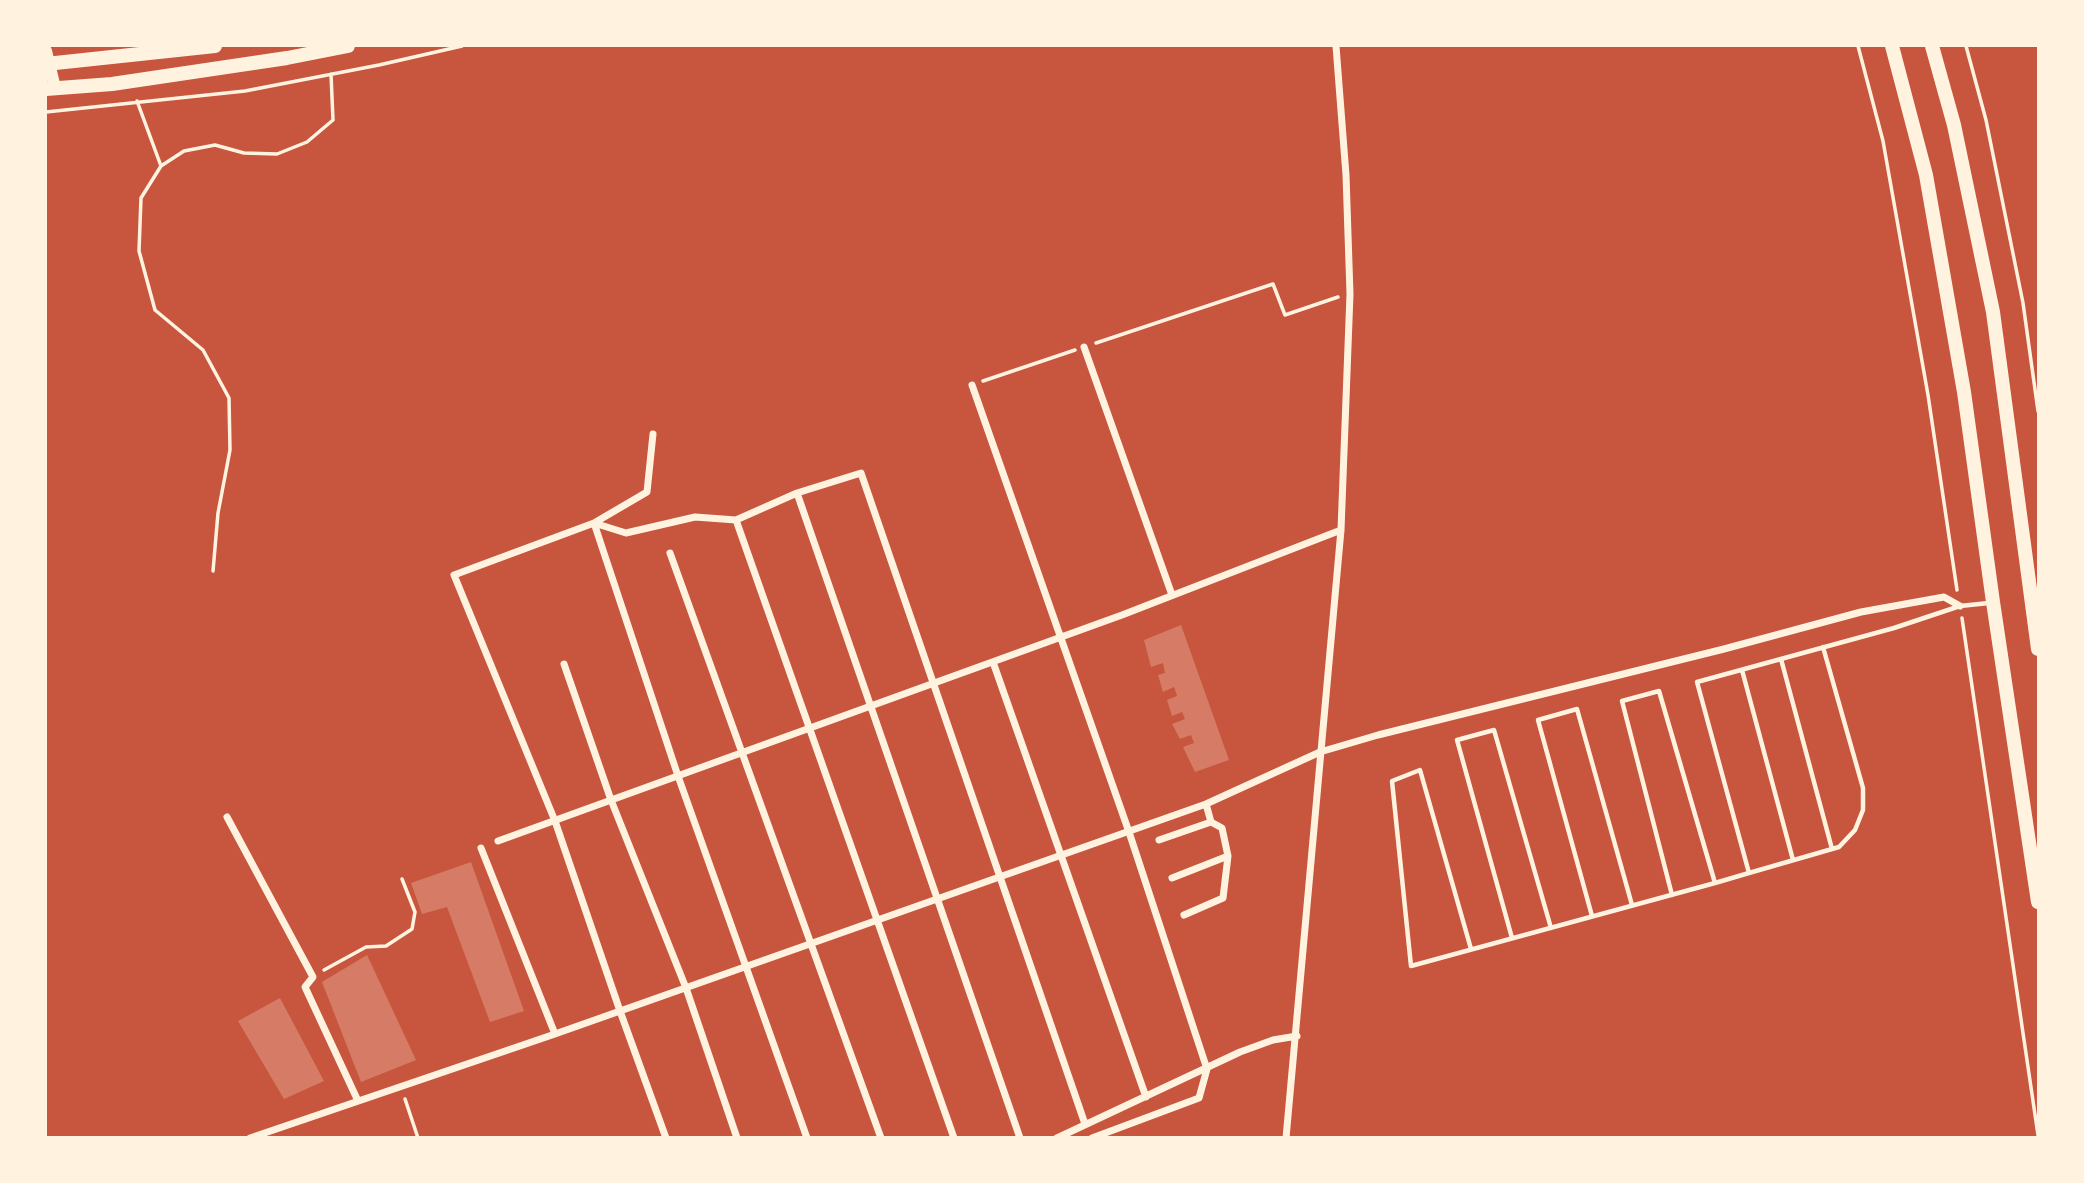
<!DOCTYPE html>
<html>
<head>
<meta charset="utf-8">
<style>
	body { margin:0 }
	#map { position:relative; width:2084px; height:1183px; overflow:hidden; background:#c8553d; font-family:"IBM Plex Sans",sans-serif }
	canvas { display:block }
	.frame { position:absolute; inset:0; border:47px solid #fff3e0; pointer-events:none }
</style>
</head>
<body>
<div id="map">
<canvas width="2084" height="1183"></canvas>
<div class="frame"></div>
</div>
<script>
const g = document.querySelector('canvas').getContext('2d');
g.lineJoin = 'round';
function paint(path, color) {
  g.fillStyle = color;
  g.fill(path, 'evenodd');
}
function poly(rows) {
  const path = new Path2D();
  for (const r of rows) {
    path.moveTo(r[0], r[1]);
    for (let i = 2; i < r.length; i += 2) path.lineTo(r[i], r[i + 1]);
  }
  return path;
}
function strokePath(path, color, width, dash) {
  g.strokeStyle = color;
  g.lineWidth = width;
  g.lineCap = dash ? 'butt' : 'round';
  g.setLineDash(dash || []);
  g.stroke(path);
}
paint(poly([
	[1181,625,1229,760,1195,772,1183,747,1194,743,1191,735,1180,739,1172,724,1185,719,1182,712,1172,716,1167,700,1177,696,1174,687,1163,692,1158,675,1165,673,1163,663,1151,667,1144,640],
	[471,862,524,1011,490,1022,447,907,422,914,411,883],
	[367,955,416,1060,361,1082,322,982],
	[280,998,324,1081,284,1099,238,1021]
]), '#d67c66');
strokePath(poly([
	[1858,46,1883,141,1928,395,1957,590],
	[1966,46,1986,120,2023,303,2038,411],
	[137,101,161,166],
	[46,112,245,91,379,65,462,46],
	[1096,343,1273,284,1285,315,1338,297],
	[983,381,1075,350],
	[213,571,218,513,230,450,229,398,203,350,155,310,139,251,141,198,161,166,184,151,215,145,244,153,277,154,307,142,333,120,331,74],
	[1962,618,2038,1135],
	[324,970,366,947,386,946,412,929,415,912,402,879],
	[405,1099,418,1138]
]), '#fff3e0', 3.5);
strokePath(poly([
	[1823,647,1863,788,1863,810,1855,830,1839,847,1749,873,1697,682,1894,628,1960,606,1989,603],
	[1781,659,1832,849],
	[1742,670,1793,860],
	[1672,895,1622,701,1659,691,1715,883],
	[1592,916,1538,720,1577,709,1632,905],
	[1512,938,1457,740,1494,730,1551,928],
	[1471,949,1420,770,1392,781,1411,966,1715,883,1749,873]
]), '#fff3e0', 4.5);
strokePath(poly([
	[1084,347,1172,595],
	[972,385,1129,832,1207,1069,1199,1098,1092,1138],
	[653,434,647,492,594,523,454,575,555,821,620,1011,666,1138],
	[797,493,1020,1138],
	[736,520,954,1138],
	[594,523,626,533,695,517,736,520,797,493,861,473,1085,1124],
	[594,523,678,776,807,1138],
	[670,553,881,1138],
	[993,662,1146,1097],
	[564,664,611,800,686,988,737,1138],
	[227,817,313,977,305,987,358,1101],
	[1159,840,1211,822,1206,804],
	[498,841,1122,615,1341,530],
	[481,848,555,1034],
	[1172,878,1228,856,1222,828,1211,822],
	[1184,915,1223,898,1228,856],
	[250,1138,555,1034,1206,804,1320,752,1378,735,1724,649,1861,612,1944,597,1960,606],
	[1057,1138,1240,1052,1273,1040,1297,1036],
	[1286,1138,1341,530,1350,294,1346,175,1336,46]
]), '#fff3e0', 7);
strokePath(poly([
	[46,51,55,88]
]), '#fff3e0', 12);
strokePath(poly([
	[46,64,215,46],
	[46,89,112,84,287,58,348,46]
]), '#fff3e0', 14);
strokePath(poly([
	[1892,46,1926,175,1964,392,1993,602,2038,902],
	[1932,46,1954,125,1993,312,2038,649]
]), '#fff3e0', 14);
</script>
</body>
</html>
